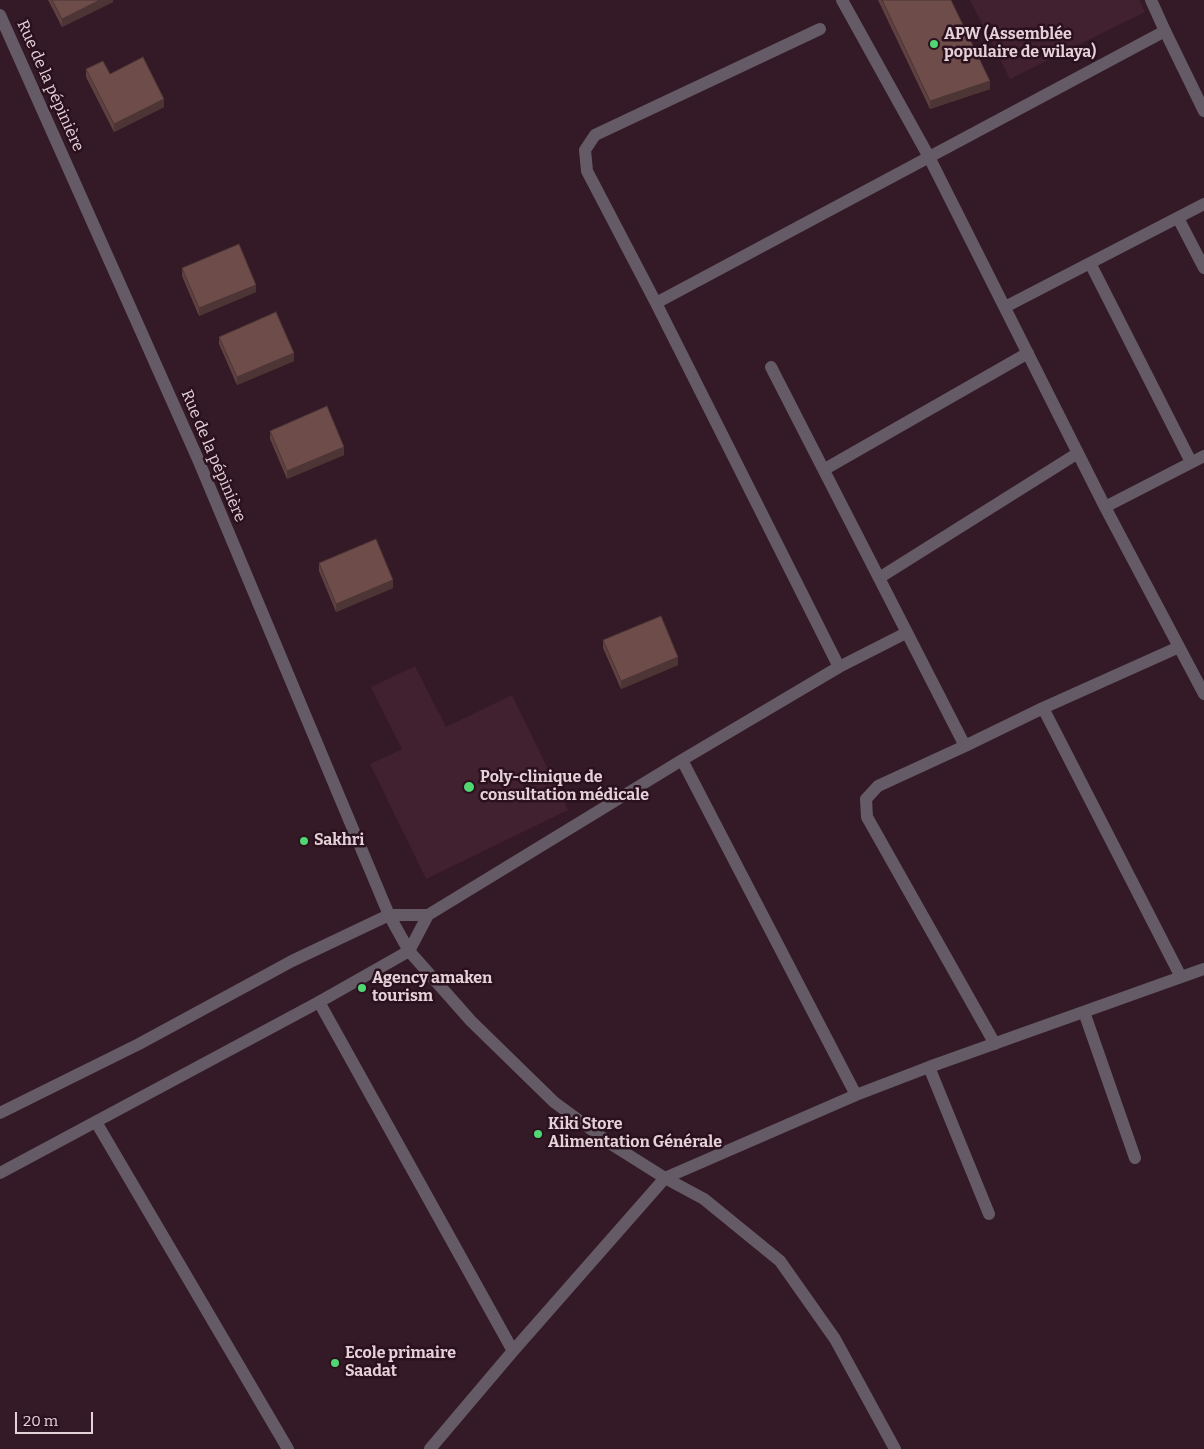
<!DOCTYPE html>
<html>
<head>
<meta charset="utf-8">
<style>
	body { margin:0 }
	#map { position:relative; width:1204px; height:1449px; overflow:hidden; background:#341a26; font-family:Bitter,serif }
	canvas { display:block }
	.scale { position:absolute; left:15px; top:1412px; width:78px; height:22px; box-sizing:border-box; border:2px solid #e5d2d9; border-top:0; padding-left:6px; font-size:15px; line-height:18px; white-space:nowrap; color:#e5d2d9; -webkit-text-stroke:4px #2a111d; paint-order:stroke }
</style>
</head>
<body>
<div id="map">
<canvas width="1204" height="1449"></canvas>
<div class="scale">20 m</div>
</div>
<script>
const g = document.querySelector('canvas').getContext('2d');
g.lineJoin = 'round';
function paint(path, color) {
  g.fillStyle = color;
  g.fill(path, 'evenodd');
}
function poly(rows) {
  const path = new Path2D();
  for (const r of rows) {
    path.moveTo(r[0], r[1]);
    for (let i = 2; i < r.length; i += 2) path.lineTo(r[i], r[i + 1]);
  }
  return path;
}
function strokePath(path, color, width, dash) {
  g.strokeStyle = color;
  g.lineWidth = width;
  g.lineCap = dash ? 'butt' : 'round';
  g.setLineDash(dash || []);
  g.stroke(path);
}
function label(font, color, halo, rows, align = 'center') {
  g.font = font + ' Bitter,serif';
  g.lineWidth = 5;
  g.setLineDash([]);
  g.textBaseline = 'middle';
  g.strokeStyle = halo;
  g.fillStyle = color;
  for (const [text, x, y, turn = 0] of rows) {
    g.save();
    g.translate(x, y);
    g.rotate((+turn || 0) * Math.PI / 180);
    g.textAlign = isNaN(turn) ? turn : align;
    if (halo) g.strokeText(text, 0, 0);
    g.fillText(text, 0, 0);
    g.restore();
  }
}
paint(poly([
	[970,0,1139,0,1145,12,1010,79],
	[415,666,446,727,512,695,568,810,426,879,370,764,402,749,371,687]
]), '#41202f');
strokePath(poly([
	[1151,0,1165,31]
]), '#645b66', 12);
strokePath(poly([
	[842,0,929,157,1105,507],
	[820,29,595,135,585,150,587,171,656,303,839,667],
	[1178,218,1204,268],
	[1090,263,1191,462],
	[656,303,1165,31,1204,111],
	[1005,307,1204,204],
	[771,367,965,746],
	[1204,456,1105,507,1204,694],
	[825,469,1028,353],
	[879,578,1078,453],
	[1043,708,1181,977],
	[682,760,856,1095],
	[389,915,428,915],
	[409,951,428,915,682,760,839,667,906,633],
	[319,1002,513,1351],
	[1084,1012,1135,1158],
	[995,1044,867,817,866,799,878,786,965,746,1043,708,1179,647],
	[929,1067,989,1214],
	[96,1122,288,1449],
	[430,1449,513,1351,665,1178,856,1095,929,1067,1204,969]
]), '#645b66', 12);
strokePath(poly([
	[0,15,197,457,389,915,409,951,471,1021,554,1102,611,1144,665,1178,704,1199,780,1261,835,1339,895,1449],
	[0,1113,139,1044,292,961,389,915],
	[0,1173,319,1002,409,951]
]), '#645b66', 12);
paint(poly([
	[48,0,113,0,113,2,62,27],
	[878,0,951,0,990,89,930,109],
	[86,69,164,107,114,132,86,77],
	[182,268,256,292,199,316,182,276],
	[219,337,294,361,237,385,219,344],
	[270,431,344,455,287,479,270,439],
	[319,563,393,588,336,612,319,571],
	[603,640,678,665,621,689,603,648]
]), '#5e4140');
paint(poly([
	[100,0,113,0,113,2,62,27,62,19],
	[990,81,990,89,930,109,930,101],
	[164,99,164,107,114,132,114,124],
	[256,285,256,292,199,316,199,308],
	[294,353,294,361,237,385,237,377],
	[344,447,344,455,287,479,287,471],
	[393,580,393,588,336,612,336,604],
	[678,657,678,665,621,689,621,681]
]), '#4c3534');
const building = poly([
	[52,0,100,0,62,19,52,0],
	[882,0,951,0,990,81,930,101,882,0],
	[143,57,164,99,114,124,86,69,103,61,110,74,143,57],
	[239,244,256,285,199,308,182,268,239,244],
	[276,312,294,353,237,377,219,337,276,312],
	[327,406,344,447,287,471,270,431,327,406],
	[376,539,393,580,336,604,319,563,376,539],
	[661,616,678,657,621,681,603,640,661,616]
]);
paint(building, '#6d4c4a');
strokePath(building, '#4c3534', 1);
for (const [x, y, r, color] of [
	[934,44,5,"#51d674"],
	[469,787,6,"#51d674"],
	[304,841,5,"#51d674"],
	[362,988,5,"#51d674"],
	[538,1134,5,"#51d674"],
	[335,1363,5,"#51d674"]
]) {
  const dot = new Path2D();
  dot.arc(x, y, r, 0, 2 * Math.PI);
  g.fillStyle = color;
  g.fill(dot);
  strokePath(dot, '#2a111d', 2);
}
label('bold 16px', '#e5d2d9', '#2a111d', [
	["APW (Assemblée",944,35],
	["populaire de wilaya)",944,53],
	["Poly-clinique de",480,778],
	["consultation médicale",480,796],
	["Sakhri",314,841],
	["Agency amaken",372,979],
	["tourism",372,997],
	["Kiki Store",548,1125],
	["Alimentation Générale",548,1143],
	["Ecole primaire",345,1354],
	["Saadat",345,1372]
], 'left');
label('16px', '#e5d2d9', '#2a111d', [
	["Rue de la pépinière",50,86,66],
	["Rue de la pépinière",213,456,67]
]);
</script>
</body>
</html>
